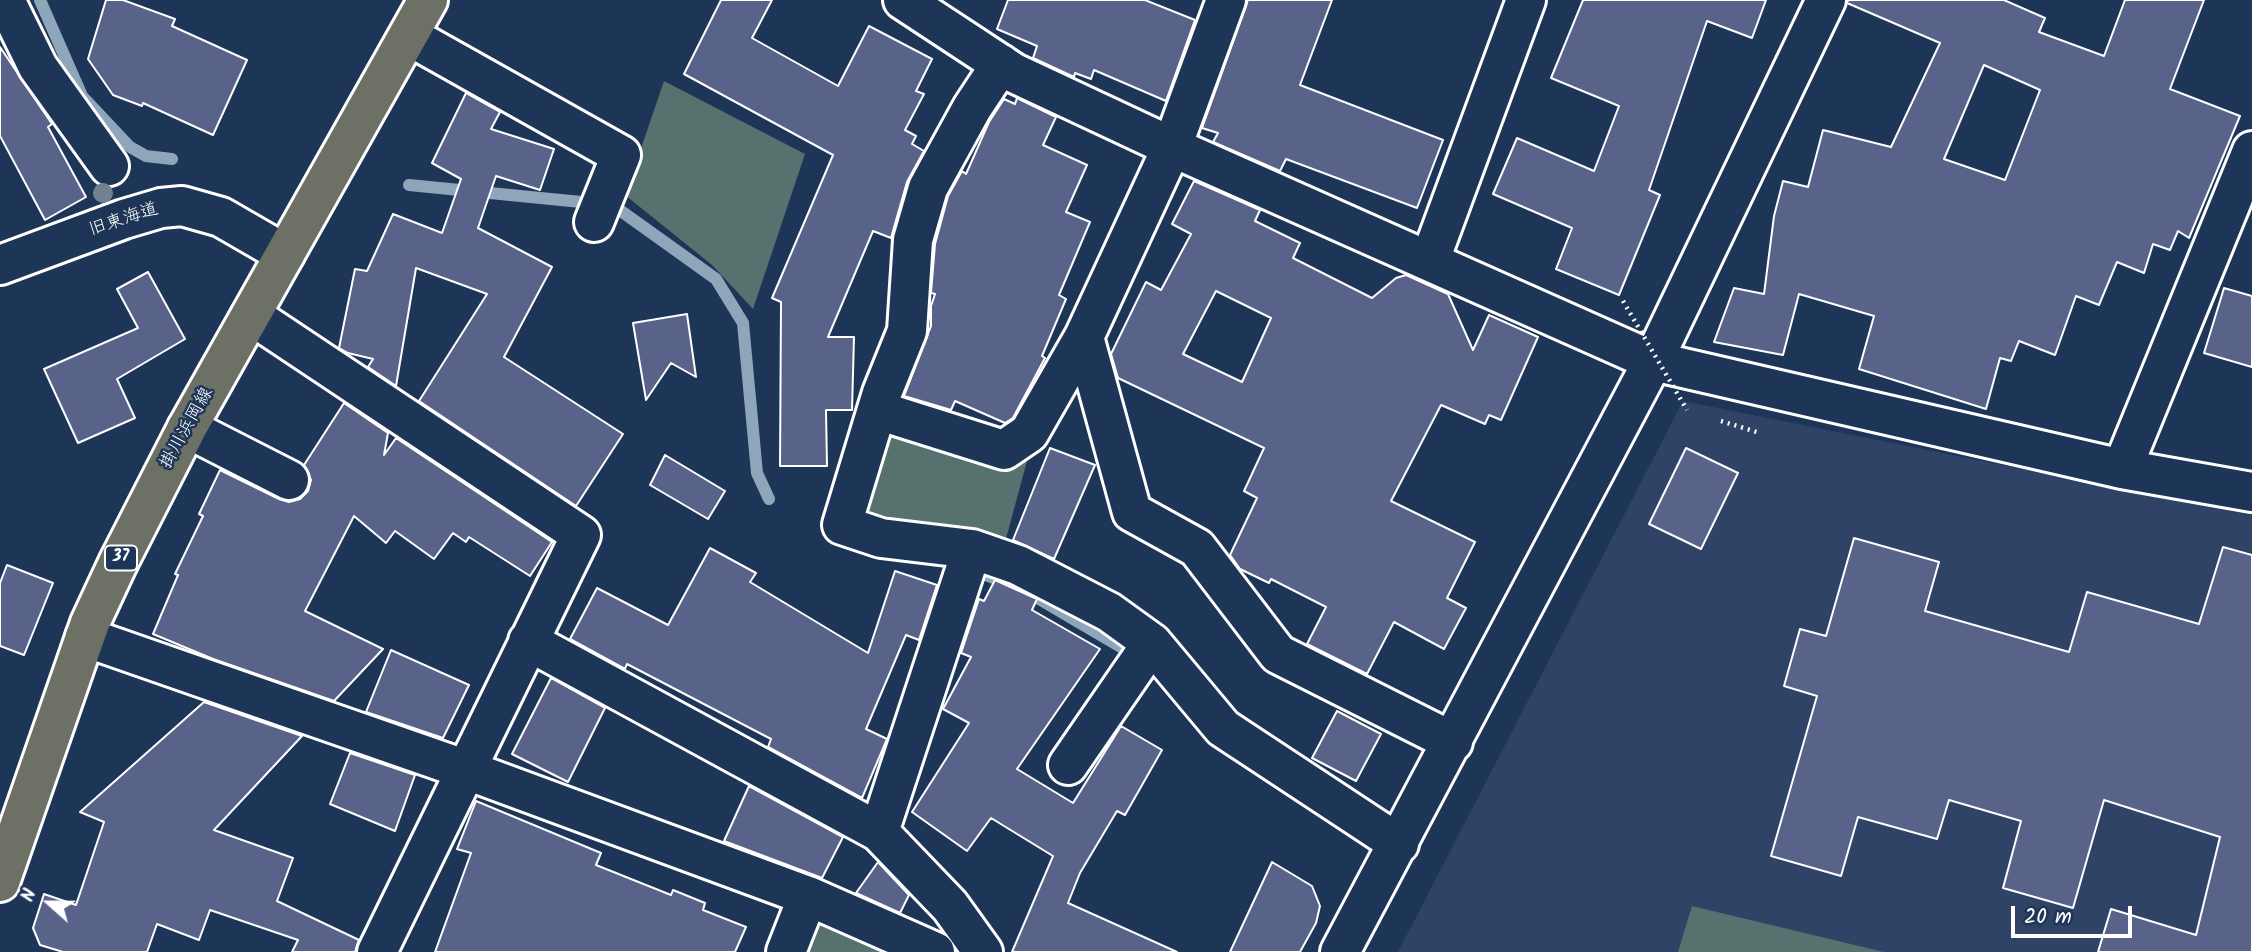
<!DOCTYPE html>
<html>
<head>
<meta charset="utf-8">
<style>
	body { margin:0 }
	#map { position:relative; width:2252px; height:952px; overflow:hidden; background:#1d3557; font-family:Kalam,sans-serif }
	canvas { display:block }
	.north { position:absolute; left:14px; top:868px; width:70px; height:70px; -webkit-text-stroke:5px #1d3557; paint-order:stroke; rotate:291deg; font-size:19px; font-weight:700; line-height:28px; text-align:center; color:#fff }
	.north::after { content:''; display:block; margin:auto; width:24px; height:32px; background:#fff; clip-path:polygon(50% 0,100% 100%,50% 72%,0 100%) }
	.scale { position:absolute; left:2011px; top:906px; width:121px; height:32px; box-sizing:border-box; border:4px solid #fff; border-top:0; padding-left:9px; font-size:21px; line-height:24px; white-space:nowrap; color:#fff; -webkit-text-stroke:5px #1d3557; paint-order:stroke }
</style>
</head>
<body>
<div id="map">
<canvas width="2252" height="952"></canvas>
<div class="north">N</div>
<div class="scale">20 m</div>
</div>
<script>
const g = document.querySelector('canvas').getContext('2d');
g.lineJoin = 'round';
function paint(path, color) {
  g.fillStyle = color;
  g.fill(path, 'evenodd');
}
function poly(rows) {
  const path = new Path2D();
  for (const r of rows) {
    path.moveTo(r[0], r[1]);
    for (let i = 2; i < r.length; i += 2) path.lineTo(r[i], r[i + 1]);
  }
  return path;
}
function strokePath(path, color, width, dash) {
  g.strokeStyle = color;
  g.lineWidth = width;
  g.lineCap = dash ? 'butt' : 'round';
  g.setLineDash(dash || []);
  g.stroke(path);
}
function label(font, color, halo, rows, align = 'center') {
  g.font = font + ' Kalam,"Klee One",sans-serif';
  g.lineWidth = 5;
  g.setLineDash([]);
  g.textBaseline = 'middle';
  g.strokeStyle = halo;
  g.fillStyle = color;
  for (const [text, x, y, turn = 0] of rows) {
    g.save();
    g.translate(x, y);
    g.rotate((+turn || 0) * Math.PI / 180);
    g.textAlign = isNaN(turn) ? turn : align;
    if (halo) g.strokeText(text, 0, 0);
    g.fillText(text, 0, 0);
    g.restore();
  }
}
paint(poly([
	[1683,401,2252,515,2252,952,1398,952]
]), '#2f4366');
paint(poly([
	[664,81,805,154,753,309,712,265,625,195],
	[885,418,1027,461,1004,546,855,518],
	[1692,906,1884,952,1678,952],
	[825,919,896,952,798,952,807,927]
]), '#56716e');
strokePath(poly([
	[40,0,82,96,130,147,146,156,172,159],
	[409,185,581,202,621,211,716,279,743,323,757,473,769,499],
	[978,572,1024,590,1121,647]
]), '#8ea6b9', 12);
const building = poly([
	[106,0,123,0,175,19,172,26,247,60,213,135,143,103,142,106,113,95,88,59,106,0],
	[721,0,772,0,752,38,838,86,869,26,932,59,916,91,924,94,905,130,916,136,912,144,924,151,907,182,891,238,873,231,828,337,854,337,852,410,826,410,827,466,780,466,781,302,772,298,833,155,684,74,721,0],
	[1008,0,1145,0,1195,20,1166,101,1094,70,1091,79,1075,73,1074,77,1033,58,1037,46,997,29,1008,0],
	[1248,0,1332,0,1300,85,1443,140,1417,208,1286,159,1280,171,1213,142,1218,133,1202,128,1248,0],
	[1583,0,1766,0,1752,38,1707,21,1649,190,1660,195,1619,295,1556,269,1572,228,1493,194,1517,138,1594,171,1619,106,1551,78,1583,0],
	[1848,0,2004,0,2045,18,2039,32,2104,56,2125,0,2204,0,2170,89,2240,116,2189,238,2178,231,2170,250,2153,244,2144,273,2117,262,2099,305,2076,296,2055,355,2019,341,2011,361,2000,358,1986,409,1859,369,1874,316,1799,294,1783,355,1714,342,1734,288,1764,294,1774,216,1783,181,1808,187,1823,130,1891,147,1940,43,1847,3,1848,0],
	[1984,65,2040,90,2005,180,1944,159,1984,65],
	[0,47,52,124,48,127,86,197,45,220,0,136,0,47],
	[466,93,500,112,491,129,554,149,540,190,496,176,478,228,552,267,504,357,623,434,576,506,419,401,487,294,416,268,396,386,368,367,373,359,348,353,339,348,355,269,367,271,393,214,442,233,461,179,432,163,466,93],
	[1017,98,1056,117,1043,145,1087,165,1066,212,1090,222,1059,295,1066,299,1042,356,1045,358,1013,418,1005,423,955,401,951,410,904,396,931,326,931,306,935,294,931,293,935,244,948,196,962,171,966,174,989,122,1004,99,1015,104,1017,98],
	[1194,181,1260,210,1255,221,1300,243,1293,258,1372,298,1396,278,1406,275,1448,294,1473,350,1489,315,1538,337,1501,420,1489,415,1485,424,1441,405,1391,501,1475,542,1447,598,1466,608,1444,649,1394,622,1367,674,1307,644,1326,607,1271,579,1269,583,1240,569,1230,555,1257,498,1244,491,1264,448,1118,378,1111,354,1146,282,1161,290,1191,234,1172,224,1194,181],
	[1216,291,1271,318,1242,382,1183,354,1216,291],
	[148,272,185,339,117,379,135,418,78,443,44,369,138,328,117,289,148,272],
	[2224,288,2252,296,2252,367,2204,353,2224,288],
	[687,314,696,377,671,363,646,400,633,323,687,314],
	[344,403,388,433,384,455,396,438,552,542,530,576,469,537,466,542,453,533,434,559,395,531,386,543,354,516,305,611,383,649,334,701,213,659,153,634,178,575,175,574,203,516,199,514,220,470,279,499,289,502,300,499,308,491,311,480,304,465,344,403],
	[1050,448,1095,465,1054,559,1013,540,1050,448],
	[1686,448,1738,473,1701,549,1649,524,1686,448],
	[665,455,725,491,708,519,650,485,665,455],
	[1854,538,1939,562,1925,611,2069,652,2087,592,2199,624,2223,547,2252,555,2252,952,2098,952,2111,909,2196,935,2220,837,2104,800,2073,908,2003,888,2021,821,1949,800,1937,839,1858,817,1841,876,1771,856,1817,696,1784,686,1800,629,1826,636,1854,538],
	[710,548,756,573,750,582,868,653,895,571,937,585,919,640,906,635,866,729,887,739,862,798,768,747,771,739,627,664,625,669,570,639,597,588,668,625,710,548],
	[7,565,53,583,24,655,0,646,0,583,7,565],
	[995,580,1037,599,1032,610,1100,649,1017,769,1073,803,1121,726,1162,750,1125,815,1117,811,1080,873,1068,903,1177,952,1012,952,1053,856,991,818,967,851,912,812,969,723,943,709,971,657,961,653,979,599,984,601,995,580],
	[391,650,469,685,443,738,366,712,391,650],
	[551,678,605,708,568,782,512,754,551,678],
	[204,702,302,736,214,830,293,858,277,901,359,940,355,952,292,952,298,940,210,910,199,940,157,924,147,952,63,952,40,945,33,928,44,894,76,905,104,822,80,812,204,702],
	[1337,711,1381,734,1356,781,1312,758,1337,711],
	[350,753,415,775,395,831,330,804,350,753],
	[749,786,843,837,822,878,724,841,749,786],
	[476,801,601,853,596,865,671,895,673,890,705,903,703,910,746,927,735,952,435,952,471,853,457,849,476,801],
	[878,862,909,895,900,913,856,893,878,862],
	[1272,862,1312,886,1320,906,1316,923,1300,952,1230,952,1272,862]
]);
paint(building, '#59638a');
strokePath(building, '#fff', 2);
const minor = poly([
	[5,0,38,67,109,166],
	[903,0,1014,73,1172,147,1653,361,2122,469,2252,492],
	[1226,0,1172,147,1084,337,1132,512,1197,548,1278,654,1453,742],
	[409,36,621,155,594,222],
	[1001,64,972,108,928,188,913,240,907,331,882,393,842,525,881,538,972,549,1018,565,1109,612,1152,643,1223,728,1399,844],
	[1430,260,1526,0],
	[0,265,124,219,161,208,182,206,221,217,285,254],
	[251,315,581,535,377,952],
	[877,410,1004,450,1029,433,1084,337],
	[187,428,289,480],
	[2122,469,2252,151],
	[972,549,879,832,950,906,983,952],
	[85,637,464,769,808,896,935,952],
	[528,641,879,832],
	[1068,765,1152,643],
	[786,952,808,896],
	[1340,952,1653,361,1826,0]
]);
const major = poly([
	[0,882,90,623,118,563,187,428,428,0]
]);
strokePath(minor, '#fff', 44);
strokePath(major, '#fff', 44);
strokePath(poly([
	[1721,421,1760,433]
]), '#fff', 4.5, [2, 5]);
strokePath(minor, '#1d3557', 38);
strokePath(major, '#6c7065', 38);
strokePath(poly([
	[1623,301,1687,410]
]), '#fff', 4.5, [2, 5]);
g.fillStyle = '#708190';
for (const [x, y] of [
	[103,193]
]) {
  g.beginPath();
  g.arc(x, y, 10, 0, 2 * Math.PI);
  g.fill();
}
for (const [x, y, w] of [
	[121,558,32]
]) {
  const box = new Path2D();
  box.roundRect(x - w / 2, y - 12.5, w, 25, 5);
  g.fillStyle = '#1d3557';
  g.fill(box);
  strokePath(box, '#fff', 2);
}
label('bold 16px', '#fff', null, [
	["37",121,558]
]);
label('18px', '#fff', '#1d3557', [
	["旧東海道",124,221,-18],
	["掛川浜岡線",188,429,-61]
]);
</script>
</body>
</html>
